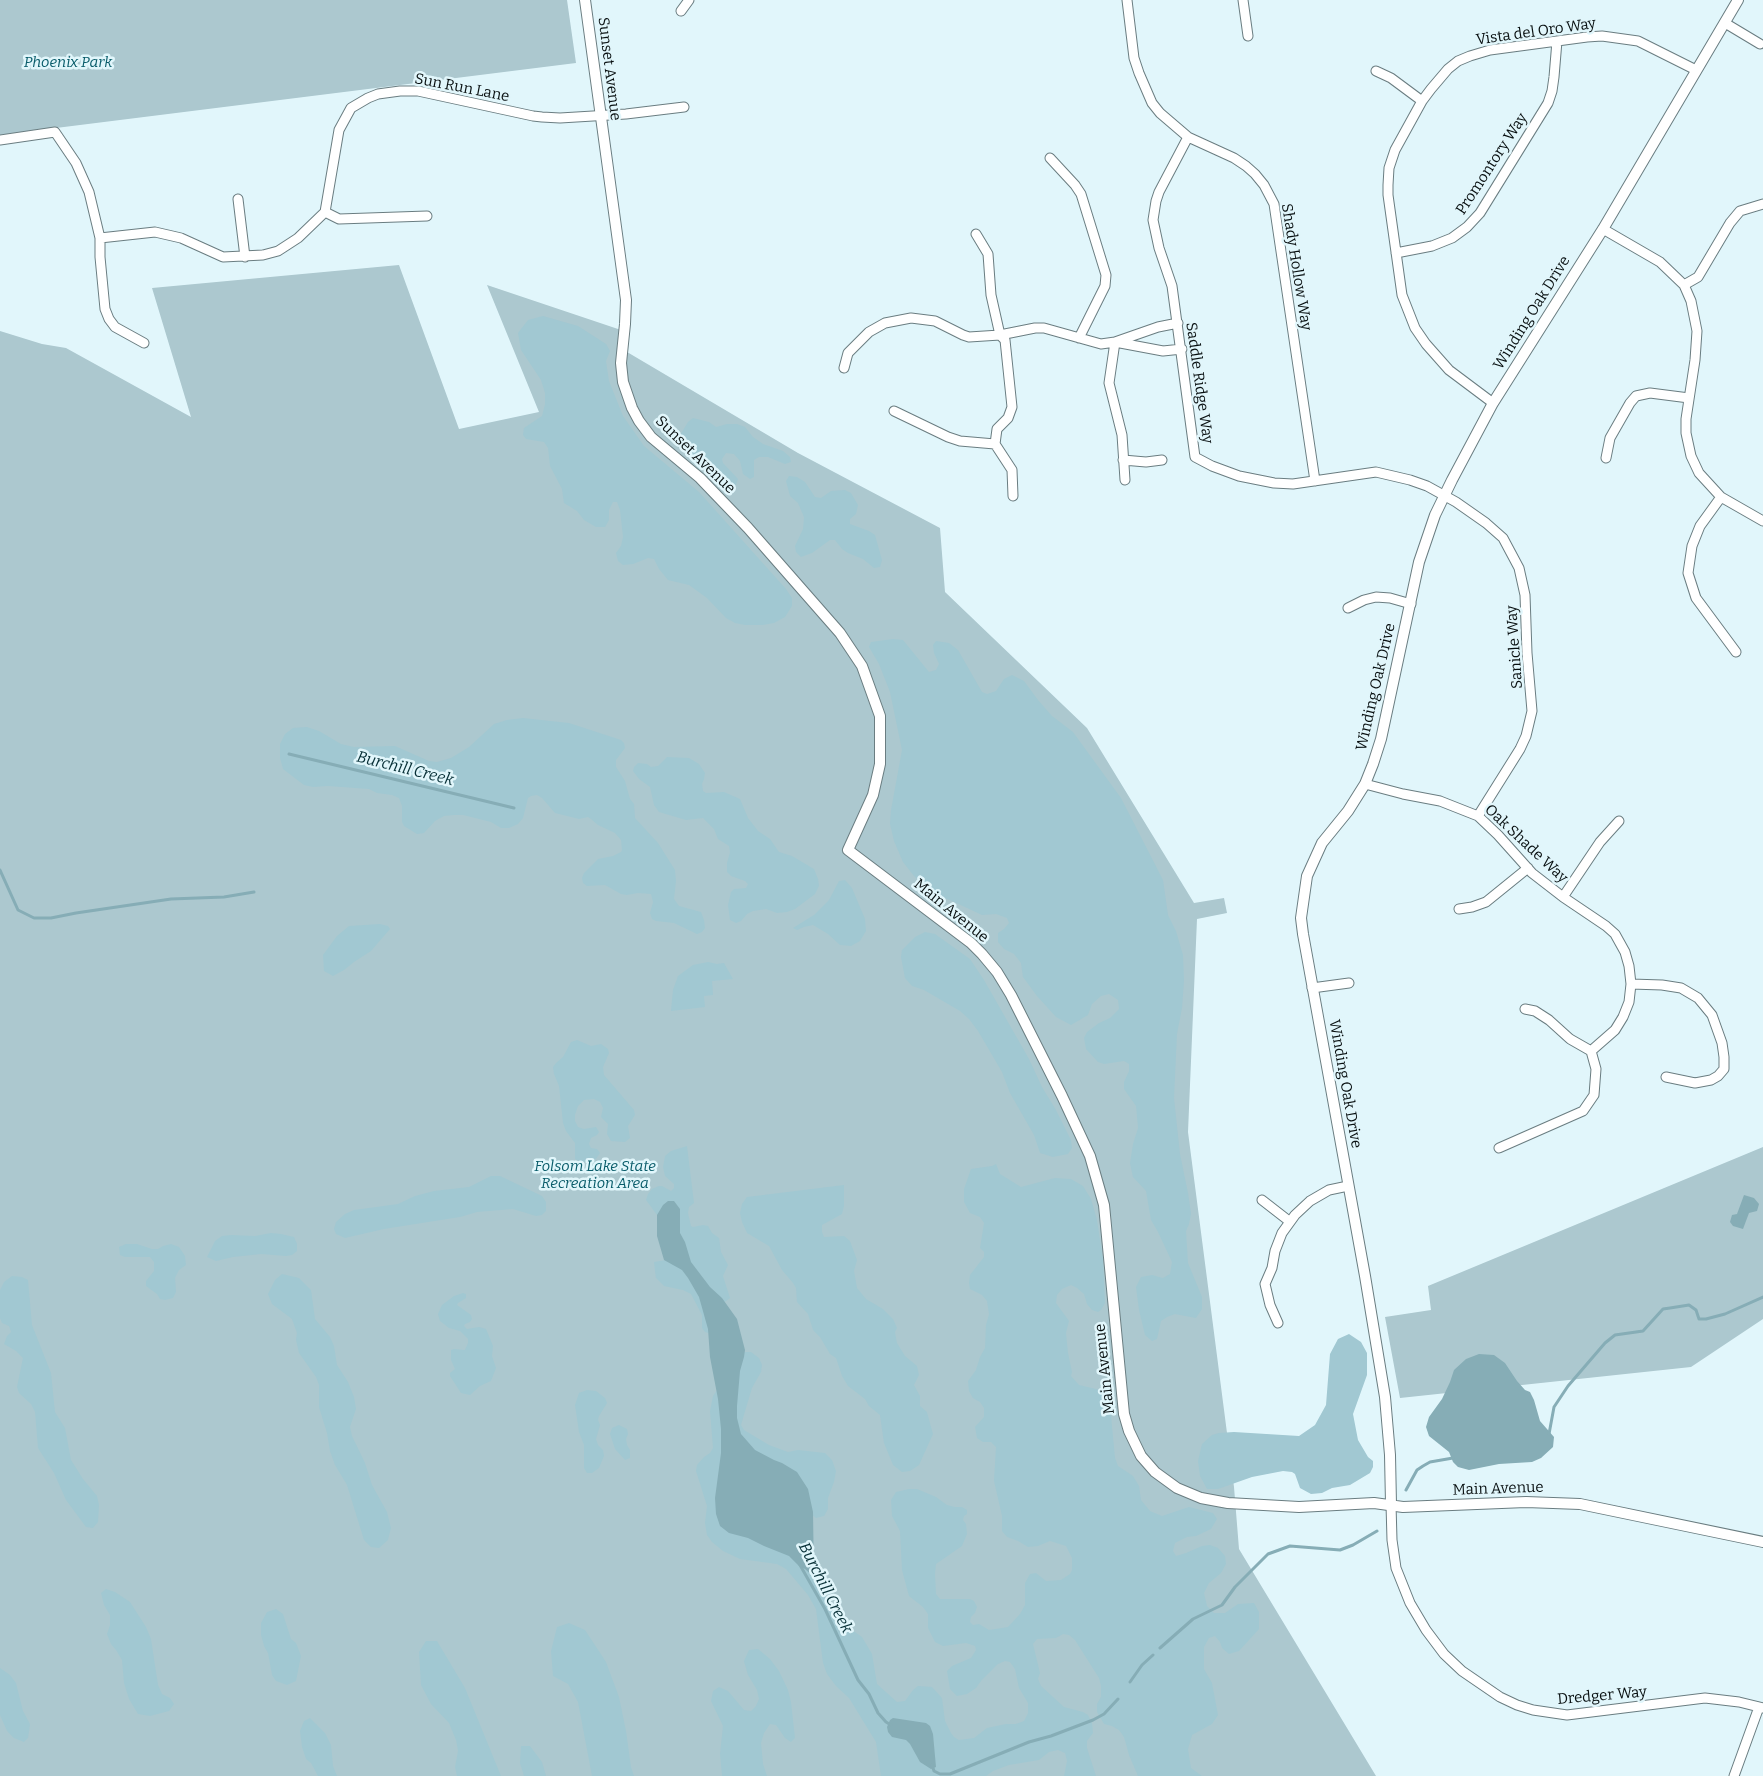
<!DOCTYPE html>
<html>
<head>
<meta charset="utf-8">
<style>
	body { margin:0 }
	canvas { display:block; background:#e1f6fb }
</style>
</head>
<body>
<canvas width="1763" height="1776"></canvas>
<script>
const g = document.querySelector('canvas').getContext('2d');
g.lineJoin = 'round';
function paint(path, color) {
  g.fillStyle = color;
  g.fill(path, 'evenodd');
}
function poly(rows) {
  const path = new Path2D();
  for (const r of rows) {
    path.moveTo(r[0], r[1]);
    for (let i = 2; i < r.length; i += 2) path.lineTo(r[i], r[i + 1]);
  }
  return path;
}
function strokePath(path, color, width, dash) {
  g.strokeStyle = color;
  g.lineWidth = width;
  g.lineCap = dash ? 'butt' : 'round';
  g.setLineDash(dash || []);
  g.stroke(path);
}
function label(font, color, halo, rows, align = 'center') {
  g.font = font + ' Bitter,serif';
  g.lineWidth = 5;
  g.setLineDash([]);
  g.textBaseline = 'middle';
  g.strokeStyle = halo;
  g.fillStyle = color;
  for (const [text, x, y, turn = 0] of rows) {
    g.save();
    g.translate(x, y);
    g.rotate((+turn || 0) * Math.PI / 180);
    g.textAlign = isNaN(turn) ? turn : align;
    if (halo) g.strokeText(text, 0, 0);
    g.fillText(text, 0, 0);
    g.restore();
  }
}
paint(poly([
	[0,0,567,0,576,63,0,135],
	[399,265,459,429,539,412,487,285,621,330,622,349,798,453,940,528,945,592,1087,728,1194,903,1224,898,1227,913,1197,919,1188,1132,1234,1487,1239,1549,1376,1776,0,1776,0,331,42,344,66,348,191,417,152,288],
	[1763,1147,1763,1319,1691,1367,1400,1398,1385,1317,1431,1310,1428,1286]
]), '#acc8cf');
paint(poly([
	[543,316,578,326,606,344,610,351,606,361,609,381,623,416,644,446,699,492,786,589,792,598,792,606,785,617,774,623,763,625,745,625,735,623,726,618,707,598,689,585,668,580,659,569,654,559,648,558,633,564,623,565,618,561,616,553,621,546,623,537,620,510,617,502,613,502,609,510,609,520,605,527,596,527,584,520,577,511,564,503,562,489,550,466,548,448,544,442,526,439,523,435,524,428,542,416,545,404,545,393,541,380,521,350,518,333,528,320],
	[693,418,709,422,716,427,727,424,737,424,745,427,753,437,763,444,783,451,790,457,791,462,785,464,768,457,759,457,754,460,754,477,750,479,743,474,740,461,734,454,726,453,722,459,723,463,738,479,735,487,729,488,721,484,708,464,699,456,690,453,682,446,679,437,688,422],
	[789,476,797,477,805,482,815,497,821,498,831,491,845,490,851,493,858,505,856,514,850,519,850,524,869,531,875,535,882,560,880,567,874,568,863,559,848,553,842,549,835,540,830,540,812,553,801,557,796,552,795,546,803,529,804,517,798,503,790,496,786,481],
	[893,639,903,640,929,672,936,670,939,664,934,653,933,645,936,641,949,643,958,650,982,692,987,694,996,691,1004,679,1012,675,1024,681,1038,700,1052,716,1073,732,1121,798,1163,880,1168,915,1176,931,1183,955,1184,980,1182,1008,1177,1034,1174,1098,1180,1154,1188,1193,1191,1214,1189,1224,1186,1231,1188,1263,1202,1297,1202,1309,1196,1318,1175,1314,1167,1317,1161,1321,1157,1339,1152,1341,1145,1335,1139,1310,1136,1287,1141,1277,1152,1275,1163,1278,1170,1274,1172,1262,1158,1232,1151,1220,1146,1191,1133,1177,1130,1163,1133,1144,1138,1128,1136,1106,1124,1089,1124,1082,1129,1071,1129,1064,1124,1061,1104,1064,1098,1062,1086,1049,1084,1038,1087,1032,1099,1023,1110,1018,1119,1009,1118,1000,1109,994,1101,996,1092,1004,1088,1015,1071,1025,1056,1017,1037,996,1023,977,1021,963,1014,954,1004,949,998,942,998,933,1004,929,1009,923,1007,918,996,914,982,915,950,900,932,894,914,876,903,862,894,841,890,824,891,810,902,750,890,692,879,664,869,647,871,642],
	[523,718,569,723,621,740,624,743,625,748,616,760,616,767,625,781,630,799,634,804,635,818,658,843,675,870,676,881,674,899,679,906,701,912,704,920,705,928,702,932,697,934,674,923,656,921,652,919,650,913,653,902,651,894,638,893,627,895,621,894,605,885,587,886,583,883,582,878,584,873,598,859,613,856,621,852,622,850,621,840,615,833,598,825,591,819,588,817,579,819,555,813,542,798,537,795,531,796,528,798,523,818,518,824,509,828,501,828,491,822,463,815,454,815,444,816,435,821,424,833,417,834,404,826,402,822,402,806,399,798,392,795,377,793,369,789,328,786,313,787,304,785,283,769,280,758,280,744,285,734,293,728,307,727,319,731,341,744,354,747,395,746,429,761,437,762,451,758,469,747,494,724,507,720],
	[667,757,689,758,699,764,705,773,704,779,702,784,703,791,706,793,724,792,740,799,748,818,758,831,770,839,779,852,792,856,814,869,818,879,819,886,815,894,795,909,787,912,777,913,766,909,753,911,747,914,741,921,736,923,730,920,728,905,731,892,734,889,746,888,748,884,745,881,731,876,727,872,727,863,730,852,729,846,718,839,714,829,703,818,686,820,659,812,654,805,650,787,639,779,633,771,634,767,638,763,647,764,651,767,658,766],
	[845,880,852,888,865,919,866,931,860,941,851,946,840,945,828,934,813,925,804,927,797,930,793,928,814,915,829,900,839,881],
	[380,924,388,926,390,929,371,951,354,962,344,970,333,976,324,971,323,955,337,936,349,926],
	[925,932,935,934,970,959,984,980,1029,1059,1042,1087,1056,1110,1071,1140,1072,1148,1068,1154,1053,1157,1040,1153,1034,1135,1010,1093,1002,1072,978,1031,969,1019,960,1011,924,990,912,986,905,978,901,957,902,950,915,937],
	[708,962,717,964,724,963,733,979,712,981,713,995,704,996,705,1007,671,1011,673,990,678,976,693,965],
	[577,1040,591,1046,601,1044,608,1049,609,1053,603,1067,604,1075,634,1110,635,1115,628,1126,630,1138,625,1142,611,1141,607,1134,608,1124,601,1117,603,1108,600,1102,594,1099,584,1100,578,1106,575,1115,575,1121,578,1127,584,1129,596,1127,599,1132,597,1135,591,1138,589,1144,591,1148,597,1149,600,1153,596,1159,581,1163,575,1159,575,1143,566,1131,563,1123,559,1086,554,1074,553,1067,556,1063,563,1057,571,1042],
	[687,1146,694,1203,689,1207,688,1213,691,1226,693,1227,703,1225,708,1226,712,1233,719,1238,721,1252,728,1265,723,1276,730,1298,722,1304,711,1334,705,1332,702,1328,702,1315,691,1294,683,1290,664,1286,656,1278,655,1271,654,1262,666,1260,671,1212,657,1215,646,1200,648,1194,652,1189,659,1186,662,1186,671,1191,674,1188,674,1184,665,1176,663,1167,665,1156,671,1151],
	[996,1164,1000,1174,1021,1187,1055,1178,1071,1179,1083,1186,1091,1199,1097,1220,1103,1260,1105,1303,1101,1310,1098,1312,1092,1310,1087,1304,1084,1294,1077,1288,1071,1285,1062,1289,1057,1295,1056,1303,1069,1321,1066,1333,1068,1353,1072,1372,1071,1376,1079,1385,1096,1389,1103,1392,1110,1405,1115,1458,1118,1466,1133,1476,1139,1486,1141,1500,1150,1511,1162,1516,1189,1507,1213,1513,1217,1519,1211,1529,1196,1536,1187,1537,1175,1543,1173,1551,1176,1556,1186,1553,1202,1546,1210,1545,1218,1548,1225,1556,1226,1564,1221,1573,1209,1583,1204,1593,1207,1606,1214,1613,1225,1613,1238,1604,1254,1603,1259,1612,1259,1629,1239,1651,1229,1654,1222,1648,1220,1642,1215,1636,1209,1638,1204,1647,1204,1669,1212,1683,1218,1715,1212,1724,1192,1735,1188,1749,1191,1768,1202,1776,1138,1776,1129,1755,1124,1737,1119,1730,1112,1726,1104,1724,1097,1712,1097,1704,1101,1697,1101,1686,1099,1678,1075,1640,1069,1635,1063,1634,1056,1638,1037,1639,1033,1644,1040,1673,1038,1679,1041,1686,1064,1707,1083,1712,1088,1715,1092,1723,1093,1733,1087,1741,1087,1748,1096,1776,1064,1776,1067,1761,1065,1753,1058,1750,1049,1752,1039,1760,1009,1765,993,1771,986,1776,881,1776,876,1742,849,1698,836,1686,827,1674,823,1663,816,1609,808,1595,786,1569,777,1564,740,1559,723,1551,712,1542,707,1535,705,1523,707,1506,696,1471,697,1465,704,1457,710,1453,713,1448,710,1411,713,1396,740,1357,745,1352,751,1352,759,1358,762,1365,761,1372,752,1388,743,1418,741,1425,744,1430,769,1445,788,1452,798,1450,825,1453,832,1460,836,1471,834,1482,828,1498,828,1509,824,1516,816,1518,810,1513,810,1565,826,1598,836,1607,852,1630,862,1637,872,1654,877,1684,897,1702,905,1701,913,1690,918,1686,932,1687,942,1698,945,1721,951,1733,954,1737,959,1740,974,1738,987,1728,1006,1724,1016,1724,1024,1721,1028,1713,1028,1703,1019,1688,1015,1669,1010,1662,1005,1661,998,1664,981,1681,976,1688,967,1694,957,1696,950,1689,947,1671,952,1666,971,1658,976,1650,975,1646,966,1643,943,1646,935,1642,928,1628,928,1614,923,1607,909,1596,902,1570,900,1531,892,1516,891,1500,896,1492,909,1489,917,1489,936,1497,947,1505,955,1507,962,1507,967,1510,967,1514,964,1516,963,1520,966,1524,967,1534,962,1546,936,1564,935,1574,936,1594,940,1599,970,1599,974,1601,977,1607,975,1613,971,1617,970,1622,973,1625,979,1624,989,1630,1008,1627,1020,1614,1025,1605,1025,1583,1030,1574,1036,1573,1046,1581,1061,1580,1070,1574,1072,1570,1072,1558,1066,1546,1050,1541,1038,1546,1028,1547,1018,1541,1007,1537,1002,1531,1002,1516,994,1481,996,1447,991,1442,983,1442,977,1438,975,1427,984,1417,984,1408,980,1402,973,1398,969,1391,968,1381,976,1370,980,1357,985,1348,986,1325,989,1314,987,1301,982,1295,970,1289,969,1283,970,1275,984,1257,984,1252,980,1248,984,1223,980,1217,970,1213,964,1202,964,1189,971,1169,992,1166],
	[491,1176,500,1176,542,1196,546,1202,546,1211,542,1215,536,1216,513,1209,477,1212,460,1217,384,1229,345,1238,336,1234,334,1229,336,1222,345,1214,354,1210,398,1204,415,1196,434,1191,469,1187],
	[844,1185,844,1206,842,1214,822,1225,822,1232,824,1237,844,1236,850,1241,857,1260,854,1271,857,1288,866,1299,883,1309,893,1319,897,1328,895,1332,897,1343,905,1356,917,1366,919,1375,914,1385,920,1396,920,1406,927,1412,933,1434,919,1465,910,1471,902,1472,893,1465,884,1443,880,1415,869,1406,865,1399,848,1386,842,1376,836,1358,830,1354,820,1337,813,1330,808,1314,797,1302,796,1288,793,1283,782,1270,769,1246,747,1233,742,1222,740,1213,742,1204,747,1197],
	[271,1233,281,1234,294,1237,297,1244,297,1251,292,1255,286,1256,261,1254,233,1257,216,1261,207,1257,215,1241,222,1236,231,1235,255,1236],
	[126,1244,137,1244,152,1249,158,1249,163,1246,171,1244,179,1247,185,1256,186,1265,179,1270,175,1278,176,1292,173,1298,165,1300,160,1299,157,1294,146,1286,146,1281,154,1271,154,1262,150,1257,125,1257,120,1255,119,1247],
	[282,1274,299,1278,311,1290,315,1319,330,1337,334,1346,337,1365,348,1382,354,1397,356,1409,350,1427,352,1436,365,1463,372,1485,387,1512,391,1528,388,1540,379,1548,371,1547,364,1540,347,1485,335,1465,330,1451,327,1433,319,1407,319,1385,316,1377,299,1353,296,1340,297,1333,292,1319,272,1304,268,1294,275,1280],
	[12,1276,22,1277,28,1280,32,1325,51,1373,55,1412,65,1428,71,1460,83,1479,97,1496,99,1505,98,1522,93,1528,86,1527,66,1500,54,1473,38,1448,35,1412,31,1404,19,1393,17,1387,23,1358,16,1351,4,1344,7,1336,11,1332,9,1326,2,1323,0,1318,0,1290,4,1282],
	[463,1293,466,1294,466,1298,458,1303,457,1305,471,1315,472,1319,470,1322,465,1324,464,1326,467,1329,479,1327,486,1329,493,1346,492,1356,496,1368,491,1381,480,1386,470,1395,461,1393,450,1376,450,1373,455,1369,451,1360,451,1350,454,1349,465,1350,468,1343,468,1339,460,1331,449,1328,440,1321,438,1314,442,1305,454,1296],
	[1349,1334,1361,1342,1367,1353,1367,1375,1353,1414,1358,1440,1368,1457,1373,1461,1373,1467,1370,1473,1350,1485,1332,1488,1322,1493,1311,1494,1300,1488,1295,1474,1292,1472,1283,1471,1252,1477,1218,1489,1207,1489,1200,1476,1198,1461,1202,1444,1212,1435,1219,1433,1234,1432,1299,1436,1315,1425,1326,1405,1330,1354,1338,1339],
	[587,1390,596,1391,605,1398,607,1403,599,1416,598,1420,600,1425,596,1439,598,1445,603,1450,604,1456,599,1468,592,1473,587,1473,584,1468,584,1445,579,1432,575,1405,579,1393],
	[619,1425,627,1429,628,1434,626,1439,627,1445,630,1450,630,1458,625,1460,615,1449,610,1434,612,1428],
	[106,1589,115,1592,130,1602,146,1627,151,1639,158,1685,162,1694,170,1698,174,1704,169,1711,150,1716,138,1714,129,1699,124,1683,122,1660,116,1650,111,1644,107,1634,110,1625,110,1615,104,1605,101,1593],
	[276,1609,283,1614,291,1639,296,1643,301,1656,296,1681,287,1685,276,1681,272,1675,268,1653,264,1646,261,1635,261,1623,267,1612],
	[569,1623,585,1630,606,1662,619,1697,626,1731,631,1767,634,1776,592,1776,578,1702,568,1684,553,1676,551,1651,557,1627],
	[426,1641,437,1641,465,1688,501,1776,457,1776,455,1767,458,1751,456,1740,449,1723,431,1704,421,1685,419,1652],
	[758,1649,770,1659,779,1671,788,1690,791,1702,795,1738,791,1742,785,1738,776,1725,770,1724,764,1733,761,1743,763,1764,767,1776,722,1776,720,1754,723,1726,711,1701,713,1691,719,1687,728,1691,744,1710,751,1711,756,1706,759,1699,757,1690,748,1675,744,1661,749,1650],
	[0,1668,10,1675,16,1683,23,1711,30,1724,28,1738,24,1742,14,1738,7,1731,0,1715],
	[310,1718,325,1733,331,1745,333,1766,337,1776,318,1776,311,1763,306,1759,302,1747,300,1731,304,1721],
	[521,1746,530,1746,542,1762,546,1776,524,1776,520,1763]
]), '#a1c8d2');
paint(poly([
	[1744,1195,1754,1198,1759,1204,1757,1211,1749,1213,1743,1229,1733,1226,1730,1222,1732,1215,1737,1214],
	[668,1201,674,1201,680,1209,680,1233,685,1242,691,1262,710,1287,722,1298,737,1319,745,1350,744,1357,740,1371,737,1406,737,1418,741,1434,755,1450,774,1460,782,1463,797,1472,808,1489,813,1512,814,1577,805,1569,799,1566,789,1556,764,1546,748,1538,729,1533,720,1526,716,1514,715,1498,721,1453,721,1429,718,1399,710,1357,708,1329,699,1297,688,1278,682,1270,664,1260,657,1236,657,1215,663,1205],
	[1479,1354,1494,1355,1505,1363,1517,1381,1525,1390,1530,1392,1534,1400,1540,1421,1554,1437,1553,1447,1541,1458,1532,1462,1499,1464,1469,1470,1458,1467,1453,1462,1449,1452,1429,1436,1426,1427,1429,1417,1442,1399,1450,1382,1454,1370,1466,1359],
	[893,1718,926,1723,930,1726,933,1734,936,1767,931,1769,920,1762,910,1744,906,1740,892,1737,888,1732,887,1727,890,1720]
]), '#86adb6');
strokePath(poly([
	[289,754,514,808],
	[0,870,18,910,34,918,51,918,76,913,171,899,224,897,254,892],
	[1549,1434,1554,1407,1568,1386,1605,1343,1615,1335,1643,1331,1663,1309,1670,1308,1689,1305,1696,1310,1699,1319,1706,1319,1725,1314,1763,1297],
	[1406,1490,1417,1470,1423,1466,1430,1462,1453,1458],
	[800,1565,825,1609,858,1680,869,1694,878,1713,886,1722,891,1725],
	[1160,1648,1193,1619,1222,1605,1235,1587,1268,1554,1290,1546,1340,1550,1353,1545,1377,1531],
	[1130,1682,1142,1665,1153,1655],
	[932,1765,934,1771,940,1774,950,1774,1029,1742,1051,1736,1093,1720,1104,1714,1118,1699]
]), '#86adb6', 3);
const minor = poly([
	[1127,0,1134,58,1139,73,1152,103,1160,113,1188,137,1234,158,1246,166,1255,174,1264,185,1274,204,1315,481],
	[1243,0,1248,36],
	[681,11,689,0],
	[1725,23,1760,44],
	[1376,71,1391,78,1422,101],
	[1188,137,1159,192,1156,201,1153,220,1159,248,1172,286,1195,457,1212,466,1239,476,1274,483,1293,484,1376,472,1410,480,1427,486,1456,502,1486,523,1503,538,1519,568,1525,595,1527,653,1532,711,1526,736,1520,749,1478,816],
	[0,140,55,132,76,163,89,192,100,238,100,257,105,309,109,319,115,327,144,343],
	[1050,158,1075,185,1081,194,1106,275,1105,286,1079,338],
	[238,199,245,257],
	[325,212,339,219,427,216],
	[1603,229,1660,262,1684,285,1691,301,1697,331,1695,360,1686,419,1686,433,1691,456,1699,473,1721,497,1763,521],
	[976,234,988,254,991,295,1000,335,1005,340,1012,407,1008,418,997,429,995,444],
	[100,238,155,232,181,238,223,257,263,255,278,251,298,238,325,212,339,130,351,108,368,98,378,94,400,91,418,91,533,116,542,117,560,118,626,114,684,107],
	[1396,253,1432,246,1452,238,1467,227,1480,213,1548,103,1552,91,1554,77,1557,41],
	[1684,285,1698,277,1730,223,1740,211,1763,204],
	[1115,342,1109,383,1122,435,1125,480],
	[1115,342,1163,351,1182,349],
	[844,368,848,353,869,332,885,323,911,318,935,321,963,335,969,337,1000,335,1035,328,1044,328,1101,344,1115,342,1158,327,1178,323],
	[1493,403,1449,370,1426,344,1415,328,1402,295,1388,195,1388,185,1389,168,1395,150,1422,101,1431,89,1448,69,1458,61,1470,56,1490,50,1587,37,1602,36,1638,41,1696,70],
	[894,411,948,437,960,441,995,444],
	[995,444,1012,470,1013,496],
	[1606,458,1610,438,1630,403,1636,396,1650,393,1689,398],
	[1123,460,1146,462,1162,460],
	[1721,497,1700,526,1692,546,1688,573,1696,598,1736,652],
	[1348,608,1364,600,1376,597,1390,598,1411,604],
	[1365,784,1403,794,1440,801,1478,816,1498,835,1532,873,1563,897,1606,926,1615,934,1625,952,1629,966,1631,984,1629,1002,1623,1017,1615,1030,1591,1051],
	[1563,897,1600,842,1619,821],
	[1459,909,1472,907,1486,902,1528,868],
	[1631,984,1662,985,1681,988,1698,998,1712,1015,1722,1043,1724,1057,1724,1069,1718,1076,1711,1080,1695,1083,1666,1077],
	[1312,988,1349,983],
	[1525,1009,1535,1011,1549,1020,1570,1039,1591,1051],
	[1499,1148,1583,1111,1594,1095,1596,1069,1591,1051],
	[1262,1200,1289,1221],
	[1278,1323,1270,1305,1265,1284,1272,1268,1275,1251,1282,1233,1295,1215,1310,1201,1329,1190,1348,1186],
	[1391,1504,1392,1540,1396,1568,1410,1603,1426,1630,1444,1654,1462,1671,1500,1697,1517,1705,1533,1710,1567,1715,1705,1698,1739,1702,1763,1708],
	[1734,1776,1759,1707]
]);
const tertiary = poly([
	[585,0,626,300,625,324,621,363,623,382,632,408,639,421,651,437,700,478,748,528,840,633,862,666,880,716,880,764,873,795,848,850,971,943,982,954,997,972,1011,995,1062,1096,1090,1156,1104,1205,1124,1414,1129,1431,1141,1456,1155,1472,1177,1488,1201,1498,1228,1503,1299,1507,1374,1503,1403,1507,1526,1502,1580,1504,1763,1542],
	[1391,1504,1390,1455,1385,1397,1365,1276,1303,934,1301,918,1307,876,1322,843,1348,811,1365,784,1373,764,1381,739,1419,562,1435,515,1452,480,1493,403,1603,229,1738,0]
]);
strokePath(minor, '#6a7d81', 11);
strokePath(tertiary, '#6a7d81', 12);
strokePath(minor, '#fff', 9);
strokePath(tertiary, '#fff', 10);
label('15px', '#080f10', '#e1f6fb', [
	["Vista del Oro Way",1536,32,-8],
	["Sunset Avenue",609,69,83],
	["Sun Run Lane",462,88,11],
	["Promontory Way",1492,164,-57],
	["Shady Hollow Way",1296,267,81],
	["Winding Oak Drive",1532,313,-58],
	["Saddle Ridge Way",1199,383,82],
	["Sunset Avenue",695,455,44],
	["Sanicle Way",1515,647,-94],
	["Winding Oak Drive",1376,687,-77],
	["Oak Shade Way",1526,844,43],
	["Main Avenue",951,911,39],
	["Winding Oak Drive",1345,1084,80],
	["Main Avenue",1105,1369,-96],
	["Main Avenue",1498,1489,-2],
	["Dredger Way",1602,1696,-5]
]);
label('italic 15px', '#095c6a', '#e1f6fb', [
	["Phoenix Park",68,63],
	["Folsom Lake State",595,1167],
	["Recreation Area",595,1184]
]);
label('italic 16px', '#072f36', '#e1f6fb', [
	["Burchill Creek",405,769,14],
	["Burchill Creek",825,1588,63]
]);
</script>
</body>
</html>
